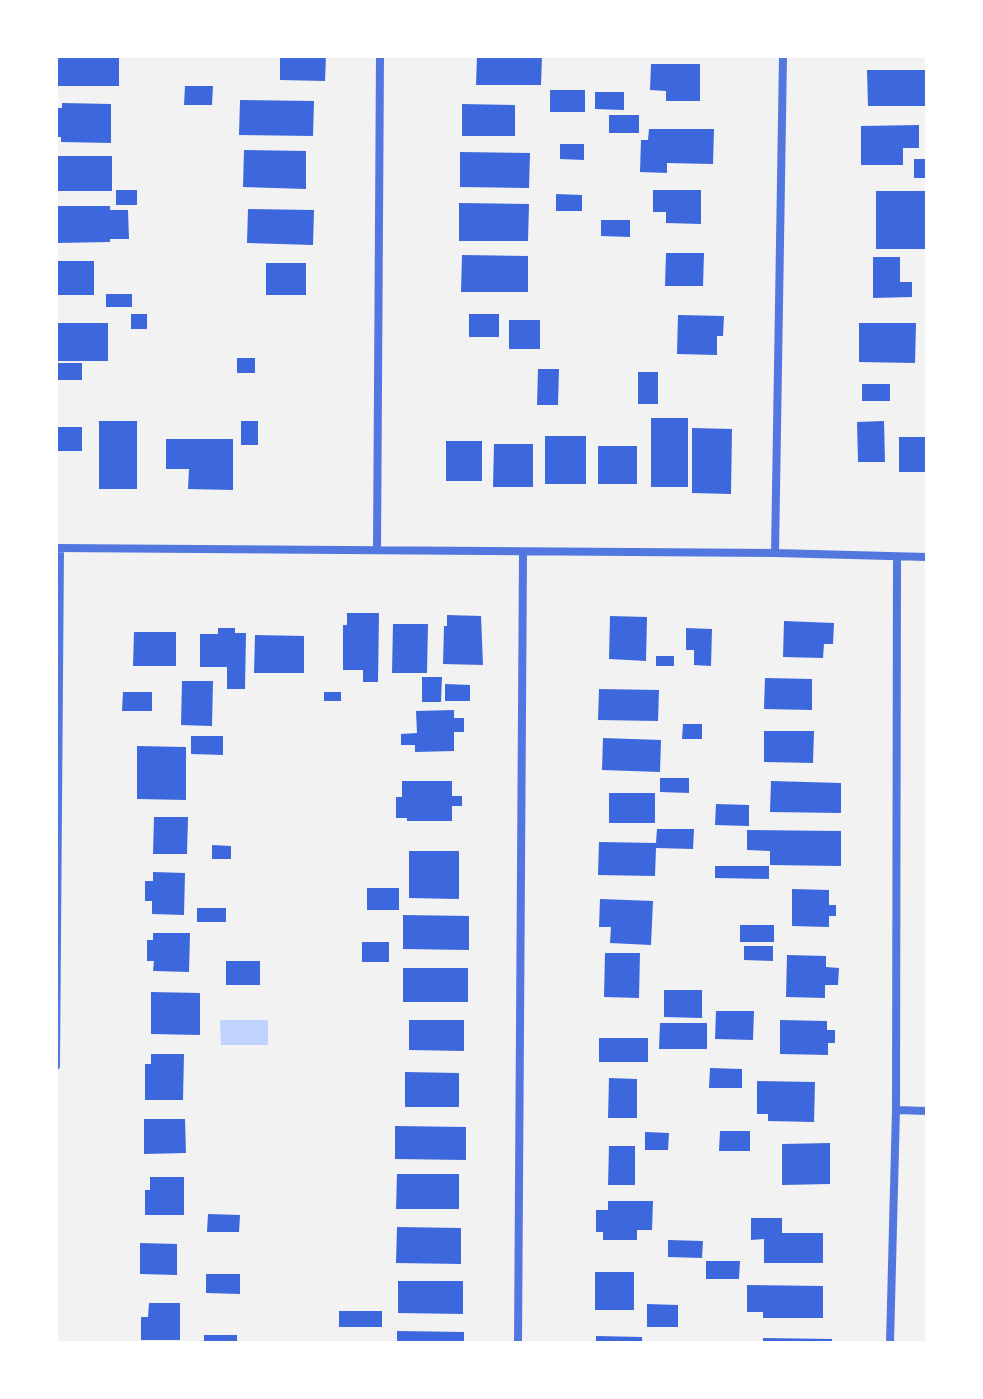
<!DOCTYPE html>
<html>
<head>
<meta charset="utf-8">
<style>
	body { margin:0 }
	#map { position:relative; width:983px; height:1399px; overflow:hidden; background:#f2f2f2; font-family:Overpass,sans-serif }
	canvas { display:block }
	.frame { position:absolute; inset:0; border:58px solid #fff; pointer-events:none }
</style>
</head>
<body>
<div id="map">
<canvas width="983" height="1399"></canvas>
<div class="frame"></div>
</div>
<script>
const g = document.querySelector('canvas').getContext('2d');
g.lineJoin = 'round';
function paint(path, color) {
  g.fillStyle = color;
  g.fill(path, 'evenodd');
}
function poly(rows) {
  const path = new Path2D();
  for (const r of rows) {
    path.moveTo(r[0], r[1]);
    for (let i = 2; i < r.length; i += 2) path.lineTo(r[i], r[i + 1]);
  }
  return path;
}
function strokePath(path, color, width, dash) {
  g.strokeStyle = color;
  g.lineWidth = width;
  g.lineCap = dash ? 'butt' : 'round';
  g.setLineDash(dash || []);
  g.stroke(path);
}
paint(poly([
	[220,1020,268,1020,268,1045,221,1045]
]), '#bfd3fe');
paint(poly([
	[56,56,119,56,119,86,56,86],
	[280,56,326,56,325,81,280,80],
	[477,56,542,56,541,85,476,85],
	[651,64,700,64,700,101,666,101,666,91,650,90],
	[867,70,925,70,926,106,868,106],
	[185,86,213,86,212,105,184,105],
	[550,90,585,90,585,112,550,112],
	[595,92,624,92,624,110,595,109],
	[240,100,314,101,313,136,239,135],
	[62,103,111,104,111,143,61,142,61,137,56,137,56,108,62,108],
	[462,104,515,105,515,136,462,136],
	[609,115,639,115,639,133,609,133],
	[919,125,919,148,903,148,903,165,861,165,861,126],
	[649,129,714,129,713,164,667,163,667,173,640,172,641,140,648,140],
	[560,144,584,144,584,160,560,159],
	[244,150,306,151,306,189,243,187],
	[460,152,530,153,529,188,460,187],
	[56,156,112,156,112,191,56,191],
	[914,159,927,159,927,178,914,178],
	[116,190,137,190,137,205,116,205],
	[653,190,701,190,701,224,666,223,666,212,653,212],
	[876,191,927,191,927,249,876,249],
	[556,194,582,195,582,211,556,211],
	[459,203,529,204,528,241,459,241],
	[57,206,110,206,110,210,128,210,129,239,110,239,110,242,57,243],
	[248,209,314,210,313,245,247,243],
	[601,220,630,220,630,237,601,236],
	[666,253,704,253,703,286,665,286],
	[462,255,528,256,528,292,461,292],
	[873,257,900,257,900,282,912,282,912,297,873,298],
	[56,261,94,261,94,295,56,295],
	[266,263,306,263,306,295,266,295],
	[106,294,132,294,132,307,106,307],
	[131,314,147,314,147,329,131,329],
	[469,314,499,314,499,337,469,337],
	[678,315,724,316,723,336,717,336,717,355,677,354],
	[509,320,540,320,540,349,509,349],
	[56,323,108,323,108,361,56,361],
	[859,323,916,323,915,363,859,362],
	[237,358,255,358,255,373,237,373],
	[56,363,82,363,82,380,56,380],
	[538,369,559,369,558,405,537,405],
	[638,372,658,372,658,404,638,404],
	[862,384,890,384,890,401,862,401],
	[651,418,688,418,688,487,651,487],
	[99,421,137,421,137,489,99,489],
	[241,421,258,421,258,445,241,445],
	[884,421,885,462,858,462,857,422],
	[56,427,82,427,82,451,56,451],
	[692,428,732,429,731,494,692,493],
	[545,436,586,436,586,484,545,484],
	[899,437,927,437,927,472,899,472],
	[166,439,233,439,233,490,188,489,189,469,166,469],
	[446,441,482,441,482,481,446,481],
	[494,444,533,444,533,487,493,487],
	[598,446,637,446,637,484,598,484],
	[347,613,379,613,378,682,363,682,363,670,343,670,343,625,347,625],
	[447,615,481,616,483,665,443,664,444,626,447,626],
	[610,616,647,617,646,661,609,659],
	[784,621,834,623,833,644,824,644,823,658,783,657],
	[393,624,428,624,427,673,392,673],
	[218,628,235,628,235,633,246,633,245,689,227,689,227,667,200,667,200,634,218,634],
	[686,628,712,629,711,666,694,665,694,650,686,650],
	[134,632,176,632,176,666,133,666],
	[255,635,304,636,304,673,254,673],
	[656,656,674,656,674,666,656,666],
	[422,677,442,677,441,702,422,702],
	[765,678,812,679,812,710,764,709],
	[182,681,213,681,212,726,181,725],
	[445,684,470,685,470,701,445,701],
	[599,689,659,690,658,721,598,720],
	[123,692,152,692,152,711,122,711],
	[324,692,341,692,341,701,324,701],
	[454,710,454,718,464,718,464,732,454,732,454,751,415,752,415,745,401,745,401,734,417,733,416,711],
	[683,724,702,724,702,739,682,739],
	[764,731,814,731,813,763,764,762],
	[191,736,223,736,223,755,191,754],
	[603,738,661,740,660,772,602,770],
	[137,746,186,747,186,800,137,799],
	[660,778,689,778,689,793,660,792],
	[402,781,452,781,452,796,462,796,462,806,452,806,452,821,407,821,407,818,396,818,396,797,402,797],
	[771,781,841,783,841,813,770,812],
	[609,793,655,793,655,823,609,823],
	[716,804,749,805,749,826,715,825],
	[154,817,188,817,187,854,153,854],
	[657,829,694,829,693,849,656,848,655,876,598,875,599,842,656,843],
	[747,830,841,831,841,866,770,865,770,851,747,850],
	[212,845,231,846,231,859,212,859],
	[409,851,459,851,459,899,409,898],
	[715,866,769,866,769,879,715,878],
	[153,872,185,873,184,915,152,914,152,901,145,901,145,881,153,881],
	[367,888,399,888,399,910,367,910],
	[792,889,829,890,829,905,836,905,836,916,829,916,829,927,792,926],
	[600,899,653,901,651,945,610,943,611,927,599,927],
	[197,908,226,908,226,922,197,922],
	[403,915,469,916,469,950,403,949],
	[740,925,774,925,774,942,740,942],
	[153,933,190,933,189,972,153,971,154,961,147,961,147,940,153,940],
	[362,942,389,942,389,962,362,962],
	[744,946,773,946,773,961,744,960],
	[605,953,640,953,639,998,604,997],
	[787,955,826,956,826,967,839,968,838,985,825,985,825,998,786,997],
	[226,961,260,961,260,985,226,985],
	[403,968,468,968,468,1002,403,1002],
	[664,990,702,990,702,1018,664,1017],
	[151,992,200,993,200,1035,151,1034],
	[716,1011,754,1011,753,1040,715,1039],
	[409,1020,464,1020,464,1051,409,1050],
	[780,1020,827,1021,827,1030,835,1030,835,1043,828,1043,828,1055,780,1054],
	[660,1023,707,1023,707,1049,659,1049],
	[599,1038,648,1038,648,1062,599,1062],
	[151,1054,184,1054,183,1100,145,1100,145,1064,151,1064],
	[710,1068,742,1069,742,1088,709,1088],
	[405,1072,459,1073,459,1107,405,1107],
	[609,1078,637,1079,637,1118,608,1118],
	[757,1081,815,1082,814,1122,768,1121,768,1114,757,1114],
	[144,1119,185,1119,186,1153,144,1154],
	[395,1126,466,1127,466,1160,395,1159],
	[720,1131,750,1131,750,1151,719,1151],
	[645,1132,669,1133,668,1150,645,1150],
	[830,1143,830,1184,782,1185,782,1144],
	[609,1146,635,1146,635,1185,608,1185],
	[397,1174,459,1174,459,1209,396,1209],
	[150,1177,184,1177,184,1215,145,1215,145,1190,150,1190],
	[608,1201,653,1201,652,1230,637,1230,637,1240,603,1240,603,1232,596,1232,596,1210,608,1210],
	[208,1214,240,1215,239,1232,207,1232],
	[751,1218,782,1218,782,1233,823,1233,823,1263,764,1263,764,1239,751,1240],
	[397,1227,461,1228,461,1264,396,1263],
	[668,1240,703,1241,702,1258,668,1257],
	[140,1243,177,1244,177,1275,140,1274],
	[706,1261,740,1261,739,1279,706,1279],
	[595,1272,634,1272,634,1310,595,1310],
	[206,1274,240,1274,240,1294,206,1293],
	[398,1281,463,1281,463,1314,398,1313],
	[747,1285,823,1286,823,1318,763,1318,763,1312,747,1312],
	[149,1303,180,1303,180,1340,141,1340,141,1317,148,1317],
	[647,1304,678,1305,678,1327,647,1327],
	[339,1311,382,1311,382,1327,339,1327],
	[397,1331,464,1332,464,1343,397,1343],
	[204,1335,237,1335,237,1343,204,1343],
	[596,1336,642,1337,642,1343,596,1343],
	[763,1338,832,1339,832,1343,763,1343]
]), '#3d67dc');
strokePath(poly([
	[56,548,775,553,927,557],
	[377,550,380,56],
	[775,553,783,56],
	[56,1066,60,548],
	[896,1110,927,1111],
	[518,1343,523,552],
	[890,1343,896,1110,897,557]
]), '#5277de', 8);
</script>
</body>
</html>
